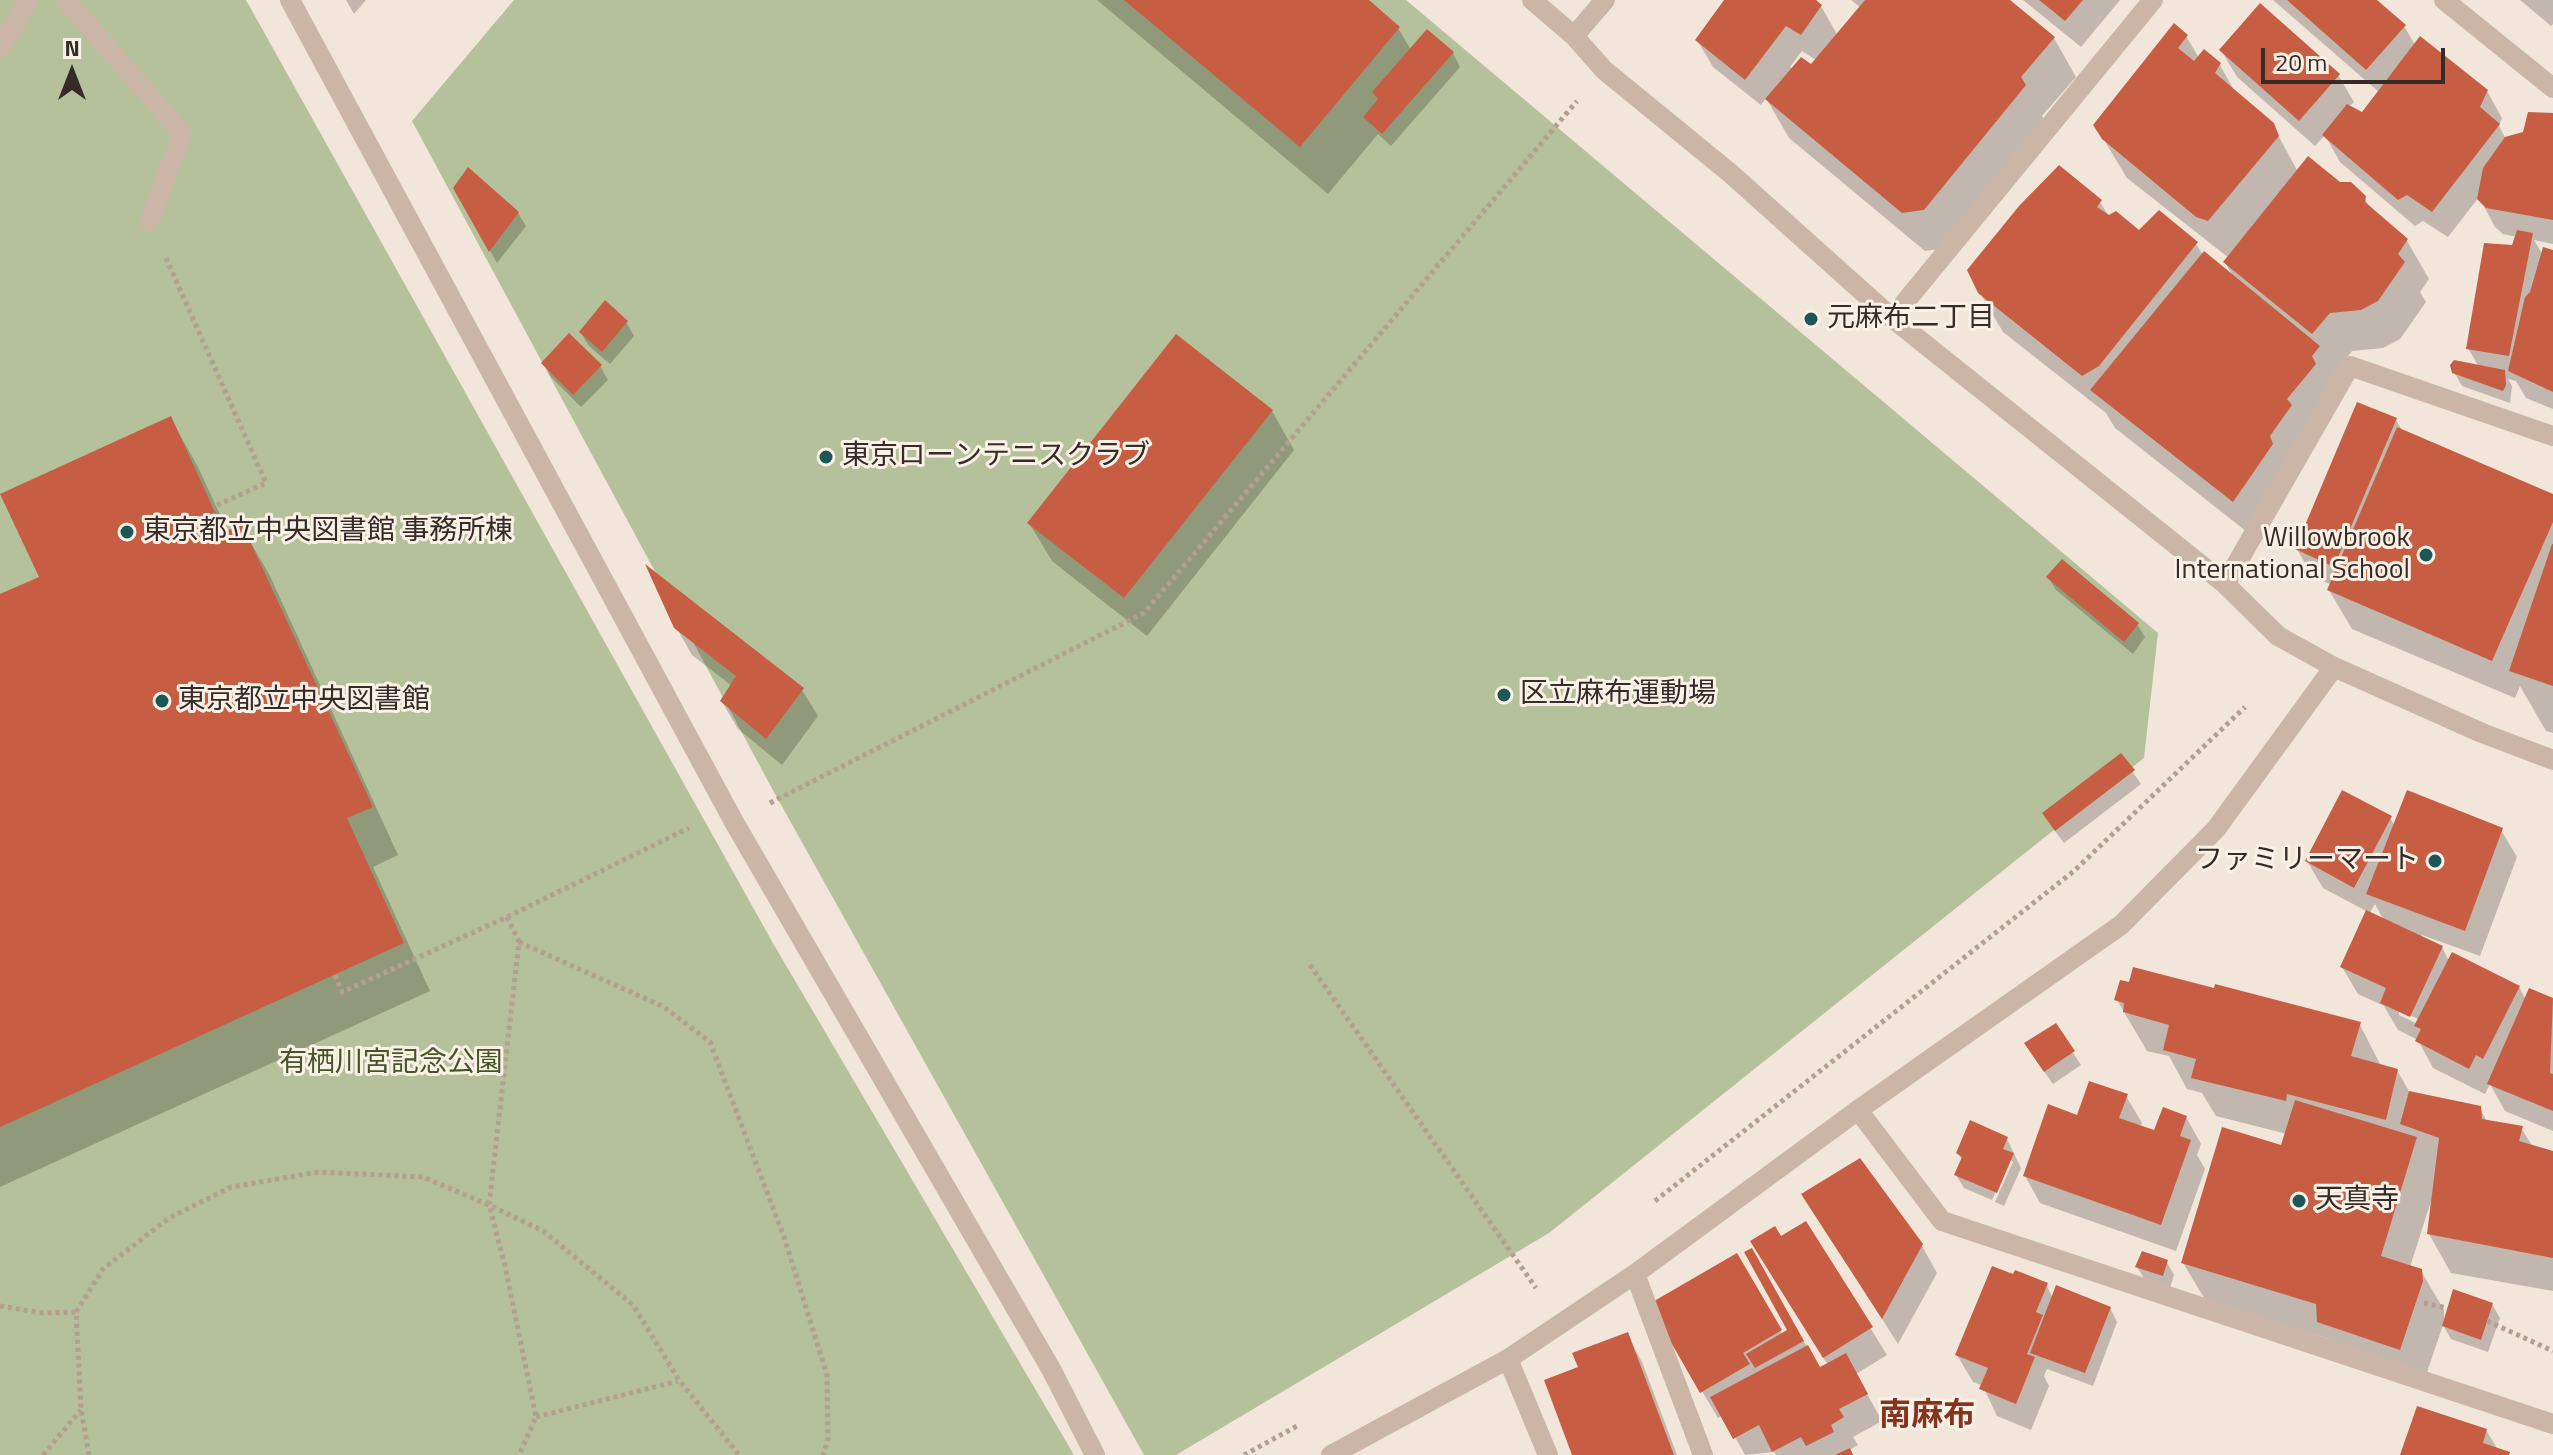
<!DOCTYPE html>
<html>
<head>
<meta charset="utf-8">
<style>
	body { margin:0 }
	#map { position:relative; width:2553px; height:1455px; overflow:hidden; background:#f2e5da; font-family:"Titillium Web",sans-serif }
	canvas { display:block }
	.north { position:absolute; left:32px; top:32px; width:80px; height:80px; -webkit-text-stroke:6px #f9f0e6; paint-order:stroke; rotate:0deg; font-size:22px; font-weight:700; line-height:32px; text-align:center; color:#362b27 }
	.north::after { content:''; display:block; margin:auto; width:28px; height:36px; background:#362b27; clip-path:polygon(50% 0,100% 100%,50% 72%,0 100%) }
	.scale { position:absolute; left:2261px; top:48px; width:184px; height:36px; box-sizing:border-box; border:4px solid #362b27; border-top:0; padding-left:10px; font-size:24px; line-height:28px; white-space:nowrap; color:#362b27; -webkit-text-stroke:6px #f9f0e6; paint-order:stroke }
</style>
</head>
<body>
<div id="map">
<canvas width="2553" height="1455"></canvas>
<div class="north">N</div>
<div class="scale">20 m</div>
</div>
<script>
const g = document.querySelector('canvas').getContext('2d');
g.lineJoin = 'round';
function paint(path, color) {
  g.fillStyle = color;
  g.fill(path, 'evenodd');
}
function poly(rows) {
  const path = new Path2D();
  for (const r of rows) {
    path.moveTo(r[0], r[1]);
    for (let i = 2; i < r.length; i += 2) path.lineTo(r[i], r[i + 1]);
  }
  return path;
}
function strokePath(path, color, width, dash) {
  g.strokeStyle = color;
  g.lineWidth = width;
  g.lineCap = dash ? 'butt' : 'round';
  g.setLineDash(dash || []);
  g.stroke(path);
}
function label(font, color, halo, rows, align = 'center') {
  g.font = font + ' "Titillium Web","Noto Sans JP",sans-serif';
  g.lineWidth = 6;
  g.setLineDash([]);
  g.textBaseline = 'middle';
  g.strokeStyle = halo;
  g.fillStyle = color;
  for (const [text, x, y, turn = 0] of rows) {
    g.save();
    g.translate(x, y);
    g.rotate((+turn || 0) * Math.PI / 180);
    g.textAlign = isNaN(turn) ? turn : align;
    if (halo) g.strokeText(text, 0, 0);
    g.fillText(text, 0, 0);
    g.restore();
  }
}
paint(poly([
	[0,0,246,0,774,945,1074,1455,0,1455],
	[514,0,1406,0,2158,633,2144,758,1549,1233,1176,1455,1144,1455,775,794,412,121]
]), '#b5c19a');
paint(poly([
	[346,0,366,0,354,14],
	[1097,0,1365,0,1398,28,1411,50,1453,53,1460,67,1391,146,1378,134,1328,194],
	[1727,0,1812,0,1821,6,1838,36,1861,8,1851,0,2007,0,2054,38,2076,77,2042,116,2047,125,1946,248,1925,251,1789,138,1766,98,1761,105,1713,67,1697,40],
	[1802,51,1816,60,1811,67,1793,69,1790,67],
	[2023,0,2120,0,2081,47],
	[2273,0,2374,0,2404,26,2415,45,2487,91,2502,118,2499,126,2506,139,2525,134,2553,115,2553,244,2534,240,2543,255,2553,252,2553,409,2526,398,2516,381,2508,379,2512,386,2510,403,2462,386,2454,372,2479,367,2468,348,2517,237,2503,234,2495,227,2479,197,2448,237,2423,221,2415,226,2340,162,2325,135,2315,146,2237,77,2221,50,2338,75,2354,102,2349,107,2363,115,2380,93],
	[2520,0,2553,0,2553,24,2551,26],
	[2186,36,2199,58,2220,65,2236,94,2272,124,2298,172,2339,184,2364,198,2372,211,2407,241,2429,279,2420,292,2426,302,2400,339,2383,348,2352,351,2334,374,2341,386,2256,539,2115,428,2106,413,2003,332,1980,293,2100,202,2109,217,2140,233,2196,244,2203,255,2234,278,2225,262,2229,258,2127,178,2095,125],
	[455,188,518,213,526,226,497,263],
	[626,322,634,336,610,364,589,346,581,333],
	[544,363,600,366,608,380,581,407,551,377],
	[1272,411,1294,450,1147,636,1052,561,1029,523],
	[171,419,198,467,228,532,241,526,269,574,398,855,373,867,430,991,0,1187,0,597,41,578],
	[2396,420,2403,432,2553,496,2553,733,2546,731,2520,686,2515,698,2352,629,2329,590,2332,585,2312,576,2297,549],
	[2048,577,2137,624,2145,637,2133,654,2056,590],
	[676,627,802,690,818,716,782,765,738,729,722,702,732,686,692,655],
	[2121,755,2141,784,2064,843,2052,827],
	[2390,818,2395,826,2501,830,2517,857,2480,956,2422,935,2421,938,2442,947,2449,961,2519,987,2526,1000,2530,990,2553,1001,2553,1131,2505,1111,2490,1084,2485,1094,2433,1068,2418,1040,2398,1030,2384,1006,2358,994,2342,967,2368,912,2323,888,2307,861],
	[2375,904,2384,921,2369,914],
	[2399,1010,2420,1020,2418,1024,2399,1015],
	[2117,1000,2359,1023,2381,1066,2397,1070,2410,1093,2480,1108,2487,1122,2521,1128,2533,1147,2553,1153,2553,1291,2451,1273,2429,1234,2431,1201,2410,1267,2421,1271,2444,1310,2444,1323,2492,1304,2500,1318,2488,1352,2451,1339,2443,1325,2422,1387,2342,1361,2329,1339,2206,1301,2183,1263,2283,1148,2287,1134,2216,1116,2202,1093,2187,1089,2169,1056,2147,1051],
	[2055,1025,2081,1065,2053,1084,2034,1057],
	[2126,1096,2142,1123,2140,1127,2156,1132,2186,1117,2201,1144,2197,1155,2205,1169,2176,1251,2040,1203,2025,1176,2078,1117],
	[2007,1139,2021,1168,2004,1206,1995,1202,2013,1162,2010,1159,1992,1200,1964,1188,1956,1175,1962,1161,1958,1153],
	[1820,1222,1922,1246,1937,1273,1898,1344],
	[1806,1224,1887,1355,1856,1374,1882,1421,1853,1437,1858,1445,1849,1450,1852,1455,1776,1455,1774,1452,1745,1455,1723,1415,1718,1418,1651,1305,1736,1255,1783,1335,1790,1331,1751,1250,1820,1369,1828,1365,1768,1269,1781,1239],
	[2166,1261,2174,1275,2170,1288,2145,1280,2137,1267],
	[2046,1285,2053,1298,2110,1308,2117,1322,2093,1386,2047,1369,2044,1376,2049,1386,2031,1430,1997,1416,1983,1386,1973,1382,1957,1355],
	[1627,1335,1642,1362,1677,1455,1574,1455,1580,1368],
	[2486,1430,2498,1450,2509,1455,2402,1455]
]), '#0003');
paint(poly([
	[1124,0,1369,0,1400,27,1300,147],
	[1724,0,1816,0,1822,5,1801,35,1786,26,1745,80,1695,40],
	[1865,0,2010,0,2055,37,2021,77,2026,85,1924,210,1902,213,1765,99,1801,57,1811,64],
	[2039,0,2083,0,2065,21],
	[2287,0,2377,0,2406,25,2366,70],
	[2260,3,2340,74,2299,121,2219,50],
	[2174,23,2188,35,2178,48,2194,61,2204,49,2221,63,2215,73,2274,123,2279,136,2208,221,2196,217,2102,139,2093,125],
	[1427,29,1454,52,1382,134,1363,117,1378,99,1372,92],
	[2420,36,2488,90,2480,107,2500,124,2432,212,2407,195,2398,200,2322,135,2347,104,2362,112],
	[2528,112,2553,113,2553,220,2486,208,2477,199,2483,168,2505,137,2523,132],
	[2308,156,2340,182,2351,182,2366,196,2365,202,2408,239,2398,254,2405,262,2378,301,2361,310,2330,313,2312,334,2223,262],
	[2059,165,2102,200,2097,207,2109,215,2116,211,2139,230,2159,210,2198,242,2099,366,2082,376,1978,293,1967,270,2019,206],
	[468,167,519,212,489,252,453,188],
	[2517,230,2533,233,2509,356,2466,349,2484,243,2512,245],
	[2543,247,2553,250,2553,392,2508,371,2525,297,2530,292],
	[2204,251,2320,346,2312,356,2316,364,2287,399,2292,405,2270,436,2273,444,2233,502,2090,390],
	[605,300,628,321,602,352,579,332],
	[569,333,602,365,573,395,541,363],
	[1176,334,1273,410,1124,598,1027,523],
	[2454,360,2505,370,2506,385,2503,391,2452,373,2450,365],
	[2357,402,2397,418,2334,567,2295,549],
	[171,416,224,532,242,524,373,807,347,818,404,943,0,1127,0,594,39,577,0,494],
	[2397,427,2553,494,2553,522,2492,661,2327,590],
	[2552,544,2553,544,2553,686,2509,671],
	[2062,559,2139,623,2124,642,2046,577],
	[645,564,804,688,766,739,720,701,736,676,674,628],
	[2121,753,2135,770,2055,831,2042,813],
	[2342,790,2392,816,2354,888,2305,861],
	[2407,790,2503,828,2465,931,2366,894],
	[2366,910,2443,946,2410,1017,2380,1003,2386,988,2340,967],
	[2452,952,2520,986,2483,1059,2476,1055,2469,1069,2415,1041,2421,1029,2414,1026],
	[2133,967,2214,988,2215,984,2361,1022,2351,1056,2398,1069,2386,1120,2287,1094,2286,1101,2191,1078,2196,1059,2163,1050,2169,1025,2123,1012,2124,1003,2114,1000,2120,980,2129,982],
	[2529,988,2553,998,2550,1073,2553,1074,2553,1111,2487,1084],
	[2056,1023,2075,1051,2044,1072,2024,1043],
	[2089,1081,2128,1094,2119,1118,2154,1130,2163,1107,2187,1116,2180,1136,2191,1140,2161,1225,2023,1176,2048,1104,2077,1115],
	[2409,1091,2481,1106,2482,1119,2523,1126,2519,1141,2553,1151,2553,1258,2427,1234,2439,1138,2400,1124],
	[2295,1100,2417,1137,2381,1256,2422,1269,2423,1281,2400,1350,2317,1322,2316,1304,2181,1263,2222,1127,2281,1145],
	[1970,1120,2008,1137,2003,1149,2014,1153,1997,1193,1954,1175,1962,1157,1956,1153],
	[1860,1158,1923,1244,1882,1319,1801,1194],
	[1806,1221,1873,1327,1823,1358,1750,1241,1775,1226,1781,1236],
	[1752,1248,1804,1341,1755,1368,1746,1354,1787,1330,1744,1252],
	[2142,1251,2168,1260,2163,1276,2135,1267],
	[1737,1253,1782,1330,1743,1353,1750,1364,1700,1393,1649,1304],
	[1992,1266,2013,1274,2015,1270,2048,1283,2036,1312,2043,1315,2027,1354,2035,1357,2016,1404,1979,1389,1988,1368,1955,1355],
	[2056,1285,2111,1307,2085,1373,2030,1353],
	[2453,1289,2493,1303,2481,1340,2442,1326],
	[1628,1332,1674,1455,1572,1455,1544,1380,1578,1367,1572,1353],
	[1808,1345,1820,1367,1846,1353,1868,1394,1839,1409,1844,1417,1831,1425,1834,1432,1806,1446,1801,1437,1772,1452,1759,1425,1733,1439,1710,1397],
	[2417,1406,2487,1429,2483,1443,2510,1452,2509,1455,2400,1455],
	[1850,1448,1853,1455,1835,1455]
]), '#c75e43');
strokePath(poly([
	[166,258,266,483,213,507],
	[770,803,1144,613,1577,101],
	[507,917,519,942,489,1205,543,1231,633,1305,679,1380,739,1455],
	[519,942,664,1007,710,1042,784,1237,827,1375,828,1439,823,1455],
	[1310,965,1536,1288],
	[335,975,342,992,507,917,689,828],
	[1655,1201,2074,871,2245,707],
	[2424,1303,2447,1308],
	[0,1306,42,1313,76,1312],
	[2487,1321,2553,1351],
	[536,1417,678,1381],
	[43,1455,81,1410],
	[89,1455,81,1409,76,1312,103,1269,169,1218,231,1187,318,1172,423,1177,489,1205,505,1266,536,1417,519,1455],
	[1244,1455,1299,1425]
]), '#b59f90', 5, [4, 4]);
strokePath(poly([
	[66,0,182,133,150,221],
	[290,0,734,822,1051,1369,1095,1455],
	[1532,0,1574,36,1604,70,1730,173,1892,318,2225,584,2278,636,2334,667,2482,733,2553,760],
	[2444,0,2553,88],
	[1574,36,1605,0],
	[0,47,29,0],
	[1892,318,2153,0],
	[2225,584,2350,366,2553,436],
	[1858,1110,1942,1221,2553,1424],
	[1635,1274,1703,1455],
	[1508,1359,1548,1455],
	[1331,1455,1508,1359,1635,1274,1858,1110,2121,925,2216,829,2334,667]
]), '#cab5a6', 20);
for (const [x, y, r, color] of [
	[1811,319,8,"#1c5657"],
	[826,457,8,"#1c5657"],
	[127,532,8,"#1c5657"],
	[2426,555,8,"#1c5657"],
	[1504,695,8,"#1c5657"],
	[162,701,8,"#1c5657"],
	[2435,861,8,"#1c5657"],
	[2299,1201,8,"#1c5657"]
]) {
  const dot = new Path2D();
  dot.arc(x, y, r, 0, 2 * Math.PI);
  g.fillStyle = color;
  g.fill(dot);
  strokePath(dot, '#f9f0e6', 3);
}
label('28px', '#362b27', '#f9f0e6', [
	["元麻布二丁目",1827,319],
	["東京ローンテニスクラブ",842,457],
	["東京都立中央図書館 事務所棟",143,532],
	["Willowbrook",2410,539,"right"],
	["International School",2410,571,"right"],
	["区立麻布運動場",1520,695],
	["東京都立中央図書館",178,701],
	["ファミリーマート",2419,861,"right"],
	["天真寺",2315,1201]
], 'left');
label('28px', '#46542a', '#f9f0e6', [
	["有栖川宮記念公園",391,1064]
]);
label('bold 32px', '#85341f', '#f9f0e6', [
	["南麻布",1927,1417]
]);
</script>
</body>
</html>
